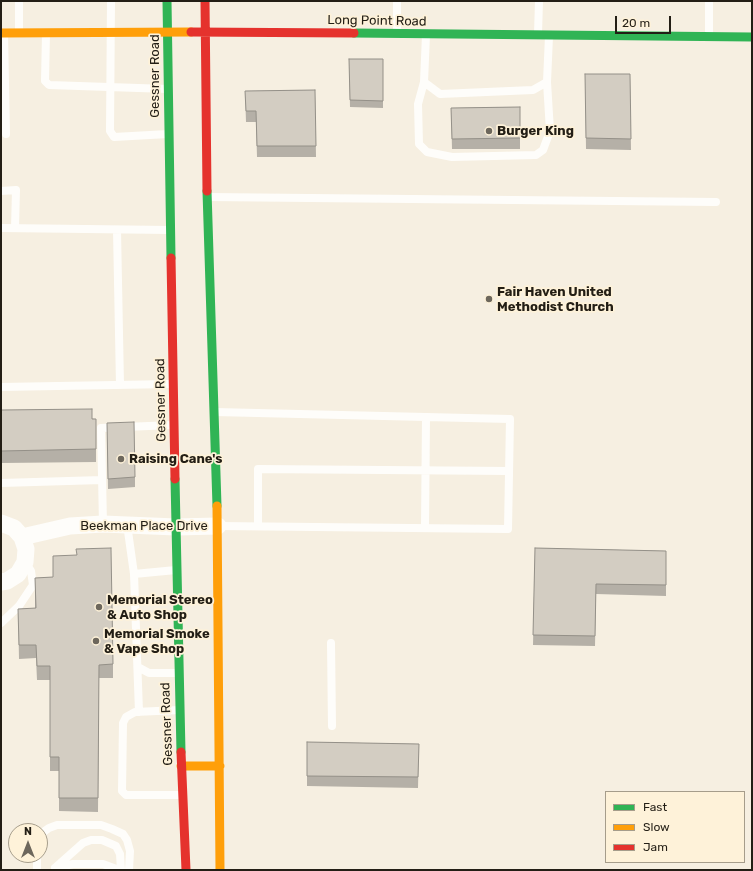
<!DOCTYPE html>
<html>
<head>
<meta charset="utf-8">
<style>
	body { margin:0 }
	#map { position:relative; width:753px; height:871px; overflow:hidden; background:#f6efe1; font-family:Rubik,sans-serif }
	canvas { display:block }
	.frame { position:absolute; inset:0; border:2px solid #231e15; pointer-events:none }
	.legend { position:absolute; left:605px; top:791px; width:140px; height:72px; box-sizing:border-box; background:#fef2d9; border:1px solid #a69d8b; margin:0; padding:5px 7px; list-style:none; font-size:12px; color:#231e15 }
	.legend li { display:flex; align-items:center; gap:8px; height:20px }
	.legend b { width:20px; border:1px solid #a69d8b }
	.north { position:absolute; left:8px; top:823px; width:40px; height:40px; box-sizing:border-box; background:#fef2d9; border:1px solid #a69d8b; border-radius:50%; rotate:0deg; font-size:11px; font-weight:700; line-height:16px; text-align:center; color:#231e15 }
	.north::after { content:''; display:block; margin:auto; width:14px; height:18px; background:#6d675c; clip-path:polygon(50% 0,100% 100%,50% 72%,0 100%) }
	.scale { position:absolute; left:615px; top:16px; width:56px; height:18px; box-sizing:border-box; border:2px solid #231e15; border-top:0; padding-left:5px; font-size:12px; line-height:14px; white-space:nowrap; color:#231e15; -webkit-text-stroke:3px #fef2d9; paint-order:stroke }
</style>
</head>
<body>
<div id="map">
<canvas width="753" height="871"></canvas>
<div class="frame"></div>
<ul class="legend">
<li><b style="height:5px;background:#30b455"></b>Fast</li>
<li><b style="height:5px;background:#ff9f0a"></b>Slow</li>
<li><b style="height:5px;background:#e5322d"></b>Jam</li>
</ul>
<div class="north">N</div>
<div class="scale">20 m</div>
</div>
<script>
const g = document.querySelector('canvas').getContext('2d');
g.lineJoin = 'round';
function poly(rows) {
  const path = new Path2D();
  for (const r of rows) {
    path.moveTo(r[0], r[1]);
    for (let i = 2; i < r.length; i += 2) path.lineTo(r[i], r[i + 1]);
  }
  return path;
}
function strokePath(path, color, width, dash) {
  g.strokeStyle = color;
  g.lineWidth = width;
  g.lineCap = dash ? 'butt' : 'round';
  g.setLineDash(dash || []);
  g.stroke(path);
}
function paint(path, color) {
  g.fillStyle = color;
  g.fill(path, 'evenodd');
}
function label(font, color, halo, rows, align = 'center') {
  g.font = font + ' Rubik,sans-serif';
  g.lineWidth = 3.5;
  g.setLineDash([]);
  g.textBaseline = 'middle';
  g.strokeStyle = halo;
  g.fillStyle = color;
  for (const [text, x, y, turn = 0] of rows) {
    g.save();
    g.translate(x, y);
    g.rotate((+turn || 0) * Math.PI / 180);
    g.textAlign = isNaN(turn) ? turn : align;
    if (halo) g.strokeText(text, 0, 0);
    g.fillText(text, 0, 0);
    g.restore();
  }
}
strokePath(poly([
	[19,1,19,32],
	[111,1,110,131,114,137,168,134],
	[397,1,397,32],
	[709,1,709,36],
	[4,33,6,134],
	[46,34,45,81,49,85,168,89],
	[538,34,539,1],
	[426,35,424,82,440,94,533,90,547,82,549,36],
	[424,82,418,104,419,144,427,152,452,157,536,155,543,150,550,131,547,82],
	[1,191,16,190,15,228],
	[208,197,716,202],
	[1,228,170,230],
	[117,230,120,385],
	[1,387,172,384],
	[215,412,510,419,508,529,218,526],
	[1,483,102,480],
	[103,524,101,428,173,425],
	[127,524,134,574,139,712],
	[258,526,258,469,509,471],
	[425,528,426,417],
	[134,574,176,570],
	[1,623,19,606,33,585,31,571,25,562],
	[331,643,332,726],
	[138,667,149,673,177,673],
	[179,710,135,712,126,717,123,723,122,791,126,795,182,795],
	[40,837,42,833,49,828,57,825,101,825,112,829,123,834,127,840,130,851,129,870],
	[37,855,37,870],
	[56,867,83,843,91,840,102,840,116,846,120,854,121,870],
	[55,868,73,864,103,864,119,870]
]), '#fefdfa', 8);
strokePath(poly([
	[1,523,14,528,22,537,26,549,25,562,18,574,7,581,1,582],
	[22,537,70,526,103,524,176,527,218,526]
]), '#fefdfa', 17);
strokePath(poly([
	[167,1,171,258],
	[354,33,752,37],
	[207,191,217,506],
	[175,479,181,752]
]), '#30b455', 9);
strokePath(poly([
	[1,33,191,32],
	[217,506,220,870],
	[181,766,220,766]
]), '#ff9f0a', 9);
strokePath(poly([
	[205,1,207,191],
	[191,32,354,33],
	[171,258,175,479],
	[181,752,186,870]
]), '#e5322d', 9);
paint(poly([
	[349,59,383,59,383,108,350,107],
	[585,74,630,74,631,150,586,149],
	[315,90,316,157,257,157,256,122,246,122,245,91],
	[520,107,520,149,452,149,451,108],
	[1,410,96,419,96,462,1,463],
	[107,423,135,477,135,487,108,489],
	[535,548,666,551,666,596,596,594,595,646,533,645],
	[53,556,113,664,113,678,99,678,98,812,59,811,59,771,50,771,50,680,37,680,36,658,19,659,18,609,35,608,35,578,53,577],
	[307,742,419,744,418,788,307,786]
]), '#b5b0a7');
const building = poly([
	[349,59,383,59,383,101,350,100,349,59],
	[585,74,630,74,631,139,586,138,585,74],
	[315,90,316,146,257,146,256,111,246,111,245,91,315,90],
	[520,107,520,138,452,139,451,108,520,107],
	[92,409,92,419,96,419,96,449,1,451,1,410,92,409],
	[134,422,135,477,108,479,107,423,134,422],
	[111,548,113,664,99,665,98,798,59,798,59,757,50,757,50,666,37,666,36,645,19,645,18,609,36,608,35,578,53,577,53,556,77,555,76,549,111,548],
	[535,548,666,551,666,585,596,584,595,636,533,635,535,548],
	[307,742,419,744,418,777,307,776,307,742]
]);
paint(building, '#d3cdc2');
strokePath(building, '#949088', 1);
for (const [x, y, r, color] of [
	[489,131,4,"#6d675c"],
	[489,299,4,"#6d675c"],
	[121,459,4,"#6d675c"],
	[99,607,4,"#6d675c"],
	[96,641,4,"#6d675c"]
]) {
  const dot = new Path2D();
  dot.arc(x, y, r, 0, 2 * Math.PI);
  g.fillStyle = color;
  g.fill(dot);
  strokePath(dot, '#fef2d9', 1.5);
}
label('13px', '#231e15', '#fef2d9', [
	["Long Point Road",377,21,1],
	["Gessner Road",155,76,-90],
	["Gessner Road",161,400,-91],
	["Beekman Place Drive",144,526],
	["Gessner Road",167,724,-92]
]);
label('bold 13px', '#231e15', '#fef2d9', [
	["Burger King",497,131],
	["Fair Haven United",497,292],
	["Methodist Church",497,307],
	["Raising Cane's",129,459],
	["Memorial Stereo",107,600],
	["& Auto Shop",107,615],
	["Memorial Smoke",104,634],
	["& Vape Shop",104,649]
], 'left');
</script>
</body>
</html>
